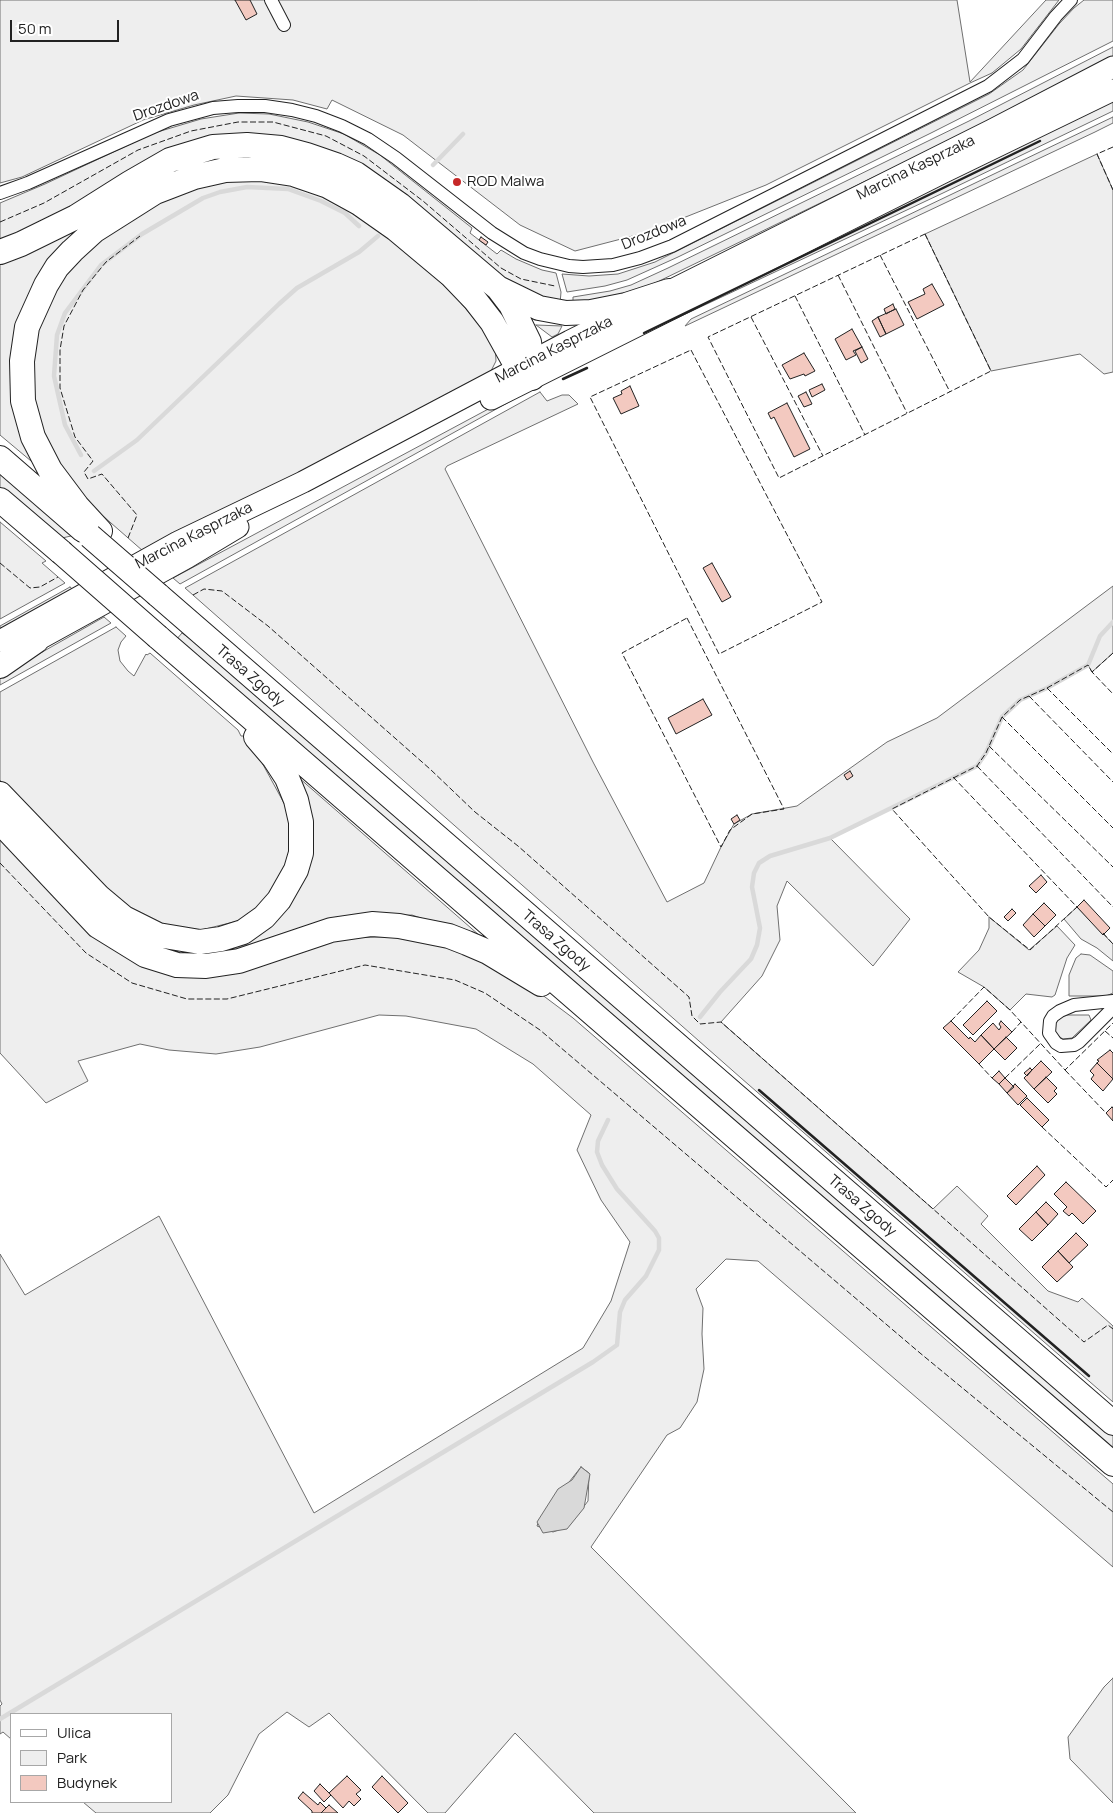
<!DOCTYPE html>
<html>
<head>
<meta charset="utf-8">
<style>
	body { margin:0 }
	#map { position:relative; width:1113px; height:1813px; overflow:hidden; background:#fff; font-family:Manrope,sans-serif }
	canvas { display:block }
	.legend { position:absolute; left:10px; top:1713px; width:162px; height:90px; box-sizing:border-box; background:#fff; border:1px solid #a7a7a7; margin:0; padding:6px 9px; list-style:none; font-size:15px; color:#222 }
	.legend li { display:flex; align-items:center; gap:10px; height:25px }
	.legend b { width:25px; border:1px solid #a7a7a7 }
	.scale { position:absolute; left:10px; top:20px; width:109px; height:22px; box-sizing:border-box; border:2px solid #222; border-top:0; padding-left:6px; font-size:15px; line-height:18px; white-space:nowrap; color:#222; -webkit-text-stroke:4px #fff; paint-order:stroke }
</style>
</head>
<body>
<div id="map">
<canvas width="1113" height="1813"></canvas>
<ul class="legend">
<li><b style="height:6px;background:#fff"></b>Ulica</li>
<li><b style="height:14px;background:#eee"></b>Park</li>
<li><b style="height:14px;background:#f3c9c0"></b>Budynek</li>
</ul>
<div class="scale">50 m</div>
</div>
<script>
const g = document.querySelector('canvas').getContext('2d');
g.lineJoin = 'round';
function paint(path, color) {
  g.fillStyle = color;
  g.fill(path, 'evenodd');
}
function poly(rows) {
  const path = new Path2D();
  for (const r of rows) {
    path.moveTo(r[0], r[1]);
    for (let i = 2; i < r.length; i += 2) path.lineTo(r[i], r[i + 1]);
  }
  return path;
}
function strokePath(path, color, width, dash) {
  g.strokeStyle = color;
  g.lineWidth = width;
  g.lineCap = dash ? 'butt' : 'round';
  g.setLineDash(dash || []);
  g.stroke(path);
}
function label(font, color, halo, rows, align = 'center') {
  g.font = font + ' Manrope,sans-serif';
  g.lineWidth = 4;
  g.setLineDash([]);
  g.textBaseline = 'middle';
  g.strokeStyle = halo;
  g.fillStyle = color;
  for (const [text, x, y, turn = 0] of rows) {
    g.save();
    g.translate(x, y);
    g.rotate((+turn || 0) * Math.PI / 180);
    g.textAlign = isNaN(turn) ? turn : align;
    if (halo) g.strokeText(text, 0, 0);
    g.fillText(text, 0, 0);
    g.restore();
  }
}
const green = poly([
	[0,0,957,0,970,82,1046,0,1059,0,1021,49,992,73,970,83,766,185,648,232,575,251,520,225,403,135,332,100,327,109,293,100,236,96,194,105,143,120,22,177,0,183,0,0],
	[1084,0,1113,0,1113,41,931,133,678,257,627,280,605,286,567,292,562,274,589,276,618,274,655,262,989,94,1023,70,1059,24,1074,8,1084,0],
	[1113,47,1113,57,969,131,653,284,636,292,573,304,573,297,610,291,631,285,668,268,969,121,1113,47],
	[1113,100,1113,111,943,193,577,365,689,306,1113,100],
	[239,113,269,114,308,122,344,134,380,155,472,228,470,233,497,254,501,250,516,259,542,270,556,273,561,292,560,304,523,294,409,204,247,136,81,204,0,245,0,203,45,184,154,133,201,119,239,113],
	[1113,117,1113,123,1095,132,685,326,691,319,1113,117],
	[263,153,358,185,403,217,498,303,512,324,506,328,305,170,146,190,25,310,37,466,0,435,0,261,182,167,227,156,263,153],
	[1097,154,1113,190,1113,372,1104,374,1080,354,991,371,925,234,1097,154],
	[287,179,340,201,397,241,455,296,483,329,495,344,496,361,491,371,472,387,143,551,79,495,60,467,39,427,31,394,32,354,42,314,61,274,87,248,170,195,202,182,287,179],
	[536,325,562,326,558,334,552,337,536,325],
	[563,369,565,371,180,584,173,578,563,369],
	[540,392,547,401,562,395,569,395,578,404,447,466,445,469,593,762,667,902,704,883,721,847,734,824,752,814,797,806,887,742,937,718,1113,586,1113,653,1092,672,1088,665,1047,688,1020,700,1002,717,986,753,977,766,830,838,910,919,873,966,787,881,777,906,780,940,762,976,721,1022,933,1209,957,1186,988,1216,981,1224,1048,1291,1078,1302,1082,1298,1113,1326,1113,1402,741,1078,185,588,540,392],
	[0,471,48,513,79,542,71,536,62,538,69,548,0,488,0,471],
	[0,522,46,561,42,563,65,583,0,619,0,522],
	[70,587,77,593,0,635,0,626,70,587],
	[104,617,111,623,0,685,0,676,104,617],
	[116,627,126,636,121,642,118,650,120,661,128,671,134,676,146,654,147,655,150,653,238,730,241,736,243,736,254,748,291,816,291,864,272,900,246,919,197,931,166,928,133,912,92,880,0,780,0,692,116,627],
	[182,633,209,652,1113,1434,1113,1454,176,640,182,633],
	[298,777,479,935,476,937,412,915,328,920,267,943,209,956,176,954,154,948,114,919,181,949,292,899,298,777],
	[0,831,174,971,345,938,410,936,463,950,517,976,573,1018,1113,1484,1113,1567,758,1261,726,1259,696,1289,703,1308,702,1334,704,1369,697,1402,680,1428,667,1435,591,1547,856,1813,594,1813,515,1733,445,1813,428,1813,329,1713,309,1727,287,1712,259,1734,228,1795,210,1813,96,1813,83,1802,171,1802,171,1714,11,1714,11,1739,3,1732,0,1734,0,1706,2,1704,0,1700,0,1254,25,1295,159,1216,314,1513,583,1348,611,1301,630,1242,601,1200,577,1150,591,1115,533,1064,476,1029,406,1016,379,1015,260,1047,216,1054,169,1050,140,1044,78,1061,88,1081,46,1103,0,1053,0,831],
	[581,1467,589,1473,588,1501,569,1526,553,1532,537,1526,539,1520,581,1467],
	[1077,907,1113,944,1113,961,1097,948,1081,939,1064,919,1077,907],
	[989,917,1029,950,1057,926,1075,945,1067,958,1055,995,1052,997,1026,994,1010,1010,984,987,958,972,979,950,989,928,989,917],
	[1081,954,1090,955,1113,971,1113,993,1106,996,1069,996,1069,975,1076,958,1081,954],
	[1066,1015,1089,1015,1091,1020,1072,1038,1063,1039,1055,1034,1054,1025,1060,1017,1066,1015],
	[1113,1678,1113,1803,1070,1759,1068,1737,1104,1687,1113,1678]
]);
paint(green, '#eee');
strokePath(green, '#6f6f6f', 1);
const water = poly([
	[581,1467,590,1474,584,1508,567,1529,543,1533,537,1522,558,1489,572,1480,581,1467]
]);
paint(water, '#d9d9d9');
strokePath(water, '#6f6f6f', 1);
strokePath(poly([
	[433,165,463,134],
	[81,455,65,425,54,376,57,335,65,313,101,265,142,234,203,198,220,192,247,187,288,189,321,201,345,213,359,226],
	[94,471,137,440,279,304,297,288,359,252,378,236],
	[700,1017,720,992,751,959,757,945,760,928,752,887,754,873,759,863,770,856,830,838,977,766,986,753,1002,717,1020,700,1047,688,1088,665,1100,636,1113,622],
	[0,1719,593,1362,617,1345,620,1312,625,1300,646,1276,659,1250,659,1238,655,1231,617,1189,602,1165,597,1152,598,1141,608,1120]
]), '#d9d9d9', 4.5);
const building = poly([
	[235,0,250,0,257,14,246,20,235,0],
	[481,237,488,242,486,245,479,240,481,237],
	[932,284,944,305,917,319,908,302,925,294,923,289,932,284],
	[893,304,895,309,886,314,884,309,893,304],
	[896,309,904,325,886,334,878,317,896,309],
	[878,317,886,334,880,337,872,321,878,317],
	[852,329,862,347,853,351,856,355,846,360,835,339,852,329],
	[862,347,868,359,861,363,855,351,862,347],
	[804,353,815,371,805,376,804,374,790,379,782,365,804,353],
	[822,384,825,390,812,397,809,390,822,384],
	[630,386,639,406,621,414,613,398,622,394,621,391,630,386],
	[806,392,812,404,804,407,798,396,806,392],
	[787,403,810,449,794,457,774,417,771,419,768,413,787,403],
	[712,563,731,597,722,602,703,568,712,563],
	[703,699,712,715,676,734,668,718,703,699],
	[850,771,853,776,847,780,844,775,850,771],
	[737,815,740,820,734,824,731,819,737,815],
	[1041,875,1047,882,1036,893,1029,886,1041,875],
	[1084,900,1110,928,1103,935,1077,907,1084,900],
	[1044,903,1056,915,1045,926,1033,914,1044,903],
	[1012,909,1016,913,1008,921,1004,917,1012,909],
	[1033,914,1045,926,1034,937,1023,925,1033,914],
	[987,1001,997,1011,973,1035,963,1025,987,1001],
	[951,1021,969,1039,970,1037,975,1042,981,1035,994,1049,979,1064,943,1028,951,1021],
	[1001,1021,1012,1032,994,1049,981,1035,993,1023,999,1030,1001,1027,999,1024,1001,1021],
	[1006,1037,1017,1048,1005,1060,994,1049,1006,1037],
	[1110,1050,1113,1053,1113,1079,1097,1063,1099,1061,1097,1060,1110,1050],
	[1041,1061,1052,1072,1034,1089,1024,1078,1041,1061],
	[1097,1063,1113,1079,1103,1091,1091,1079,1094,1075,1090,1071,1097,1063],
	[1030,1068,1032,1070,1027,1076,1024,1073,1030,1068],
	[999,1071,1005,1078,999,1084,992,1078,999,1071],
	[1046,1077,1057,1088,1054,1091,1057,1094,1048,1103,1034,1089,1046,1077],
	[1005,1078,1014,1087,1007,1093,999,1084,1005,1078],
	[1015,1084,1027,1096,1018,1105,1007,1093,1015,1084],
	[1027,1098,1049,1120,1042,1127,1020,1105,1027,1098],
	[1112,1107,1113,1108,1113,1121,1106,1113,1112,1107],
	[1037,1166,1045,1175,1016,1205,1007,1196,1037,1166],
	[1066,1182,1096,1211,1083,1224,1072,1213,1069,1216,1063,1211,1067,1207,1054,1194,1066,1182],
	[1046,1202,1058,1214,1048,1225,1036,1212,1046,1202],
	[1036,1212,1048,1225,1032,1241,1019,1229,1036,1212],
	[1076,1233,1088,1245,1069,1263,1058,1251,1076,1233],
	[1058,1251,1073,1267,1057,1282,1042,1267,1058,1251],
	[347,1776,361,1790,356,1794,361,1799,354,1806,349,1801,343,1808,329,1793,347,1776],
	[382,1776,408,1803,398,1813,372,1787,382,1776],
	[320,1784,331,1795,324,1802,314,1791,320,1784],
	[303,1792,318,1805,320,1802,326,1808,321,1813,312,1813,312,1811,298,1798,303,1792],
	[329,1805,338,1813,321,1813,329,1805]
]);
paint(building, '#f3c9c0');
strokePath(building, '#222', 1);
const minor = poly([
	[271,0,284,25],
	[0,193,28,183,169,120,213,108,238,106,265,106,292,110,316,116,342,126,368,139,396,158,492,233,524,253,540,259,569,266,583,267,613,265,640,258,672,246,988,86,1023,59,1056,16,1071,0],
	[1113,1001,1074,1005,1060,1011,1053,1016,1050,1021,1049,1033,1056,1043,1061,1046,1074,1045,1079,1042,1113,1008]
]);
const primary = poly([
	[491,399,944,172,1113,90],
	[0,641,178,542,303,482,570,341,992,130,1113,67],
	[21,649,188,557,238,527]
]);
const motorway = poly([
	[0,252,21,244,76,217,130,183,170,160,213,147,247,145,281,148,307,155,336,165,356,174,400,205,498,288,539,308,566,313,591,312,626,305,669,291],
	[0,458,83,530],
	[0,500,61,552],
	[100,531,77,506,50,470,33,437,23,401,22,361,27,327,46,285,57,267,72,251,95,230,155,192,194,177,225,170,260,169,293,174,328,186,359,203,396,229,451,275,475,300,492,322,521,374,532,378,533,371,529,342,511,305,498,288],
	[158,595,1113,1423],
	[158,637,1113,1464],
	[0,666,36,641],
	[0,794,99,897,124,918,158,935,200,942,221,939,243,932,264,917,279,900,296,870,301,853,301,822,296,800,287,778,274,758,256,737],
	[0,822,98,926,145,955,177,965,206,966,239,961,331,930,372,924,399,926,449,936,467,943,488,952,541,984]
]);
strokePath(minor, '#222', 14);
strokePath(primary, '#222', 23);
strokePath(motorway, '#222', 26);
strokePath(minor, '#fff', 12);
strokePath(primary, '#fff', 21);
strokePath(motorway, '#fff', 24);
const motorwayBridge = poly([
	[90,536,158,595],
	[61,552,158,637]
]);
strokePath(motorwayBridge, '#222', 26, []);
strokePath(motorwayBridge, '#fff', 24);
strokePath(poly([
	[1113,147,1097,154,1113,190],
	[0,222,44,203,138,150,191,131,238,122,273,122,326,136,364,156,423,201,501,268,521,279,555,286],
	[925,234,991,371,779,478,708,337,925,234],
	[880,255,950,392],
	[838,275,907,413],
	[795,296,865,435],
	[751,317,823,456],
	[691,350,822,602,719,654,590,397,691,350],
	[128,538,137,515,102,474,88,479,84,472,93,461,75,437,60,388,60,350,64,326,83,290,106,262,140,236],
	[0,563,30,588,40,587,58,577],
	[193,595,204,589,222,591,268,626,430,769,475,812,518,846,689,997,692,1016,700,1024,721,1022,1084,1342,1108,1325,1113,1329],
	[687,618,784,809,752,814,730,830,721,847,622,653,687,618],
	[1113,653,1092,672,1113,694],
	[1047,688,1113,754],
	[1029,696,1113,782],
	[1002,717,1113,828],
	[989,746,1113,867],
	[977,766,1113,907],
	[953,777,1077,907],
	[0,863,86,953,132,983,187,999,227,999,365,965,455,980,485,993,540,1030,920,1353,1113,1512],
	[1078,908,1077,907,1030,950,989,917,892,809,977,766,986,753,1002,717,1020,700,1047,688,1088,665,1092,672],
	[1103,933,1113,944],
	[951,1021,984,987,1010,1010,1065,1070,1113,1023],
	[1105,1031,1113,1038],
	[1012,1032,1021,1022],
	[979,1064,992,1078],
	[1065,1070,1106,1113],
	[1005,1078,1040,1044],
	[1042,1127,1106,1187,1113,1180]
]), '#222', 1, [6, 2.5]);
strokePath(poly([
	[644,333,1040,141],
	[563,379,587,368],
	[759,1090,1089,1376]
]), '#222', 2.5);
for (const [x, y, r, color] of [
	[457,182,5,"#c62828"]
]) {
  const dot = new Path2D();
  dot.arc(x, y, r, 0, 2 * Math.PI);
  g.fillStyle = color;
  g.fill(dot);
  strokePath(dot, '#fff', 2);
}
label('15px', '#222', '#fff', [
	["Drozdowa",166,106,-19],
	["Marcina Kasprzaka",916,168,-26],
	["Drozdowa",654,233,-22],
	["Marcina Kasprzaka",554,350,-27],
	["Marcina Kasprzaka",194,536,-27],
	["Trasa Zgody",250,676,41],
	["Trasa Zgody",556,941,41],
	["Trasa Zgody",862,1206,41]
]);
label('15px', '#222', '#fff', [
	["ROD Malwa",467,182]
], 'left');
</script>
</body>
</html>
